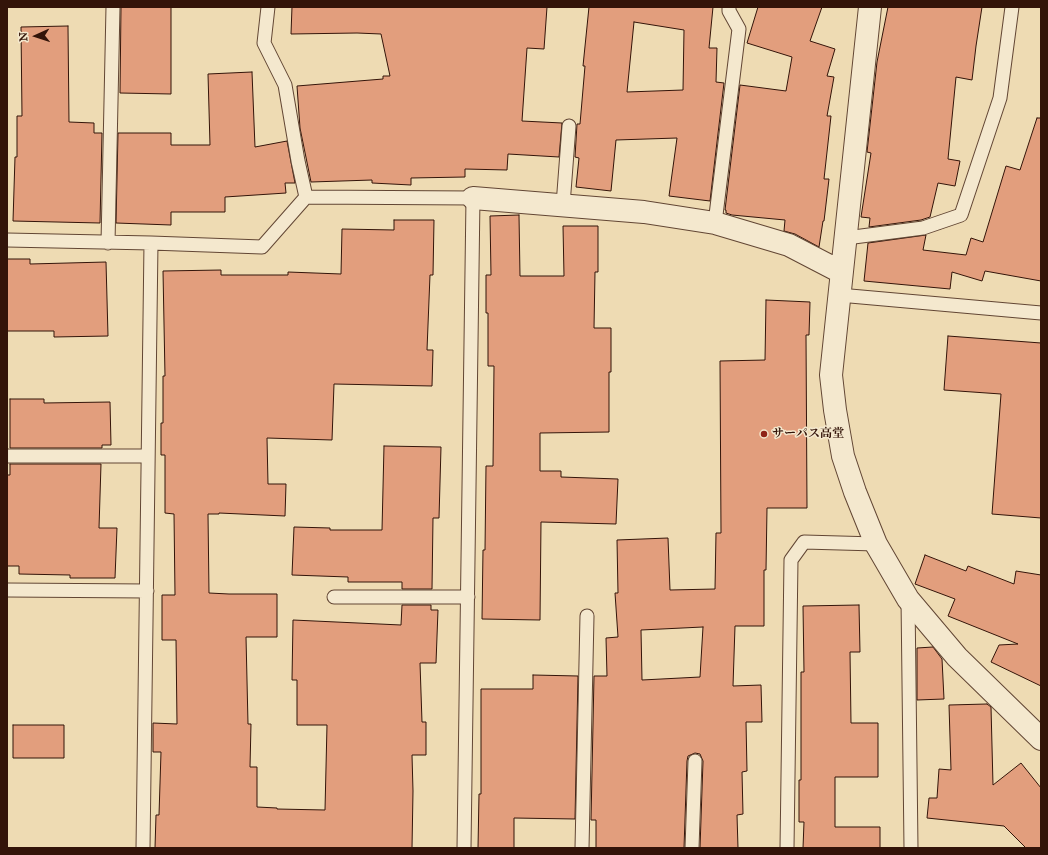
<!DOCTYPE html>
<html>
<head>
<meta charset="utf-8">
<style>
	body { margin:0 }
	#map { position:relative; width:1048px; height:855px; overflow:hidden; background:#eedbb3; font-family:"IM FELL Great Primer",serif }
	canvas { display:block }
	.frame { position:absolute; inset:0; border:8px solid #331409; pointer-events:none }
	.north { position:absolute; left:16px; top:16px; width:40px; height:40px; -webkit-text-stroke:3px #f4e8ce; paint-order:stroke; rotate:267deg; font-size:11px; font-weight:700; line-height:16px; text-align:center; color:#331409 }
	.north::after { content:''; display:block; margin:auto; width:14px; height:18px; background:#331409; clip-path:polygon(50% 0,100% 100%,50% 72%,0 100%) }
</style>
</head>
<body>
<div id="map">
<canvas width="1048" height="855"></canvas>
<div class="frame"></div>
<div class="north">N</div>
</div>
<script>
const g = document.querySelector('canvas').getContext('2d');
g.lineJoin = 'round';
function paint(path, color) {
  g.fillStyle = color;
  g.fill(path, 'evenodd');
}
function poly(rows) {
  const path = new Path2D();
  for (const r of rows) {
    path.moveTo(r[0], r[1]);
    for (let i = 2; i < r.length; i += 2) path.lineTo(r[i], r[i + 1]);
  }
  return path;
}
function strokePath(path, color, width, dash) {
  g.strokeStyle = color;
  g.lineWidth = width;
  g.lineCap = dash ? 'butt' : 'round';
  g.setLineDash(dash || []);
  g.stroke(path);
}
function label(font, color, halo, rows, align = 'center') {
  g.font = font + ' "IM FELL Great Primer","Noto Serif JP",serif';
  g.lineWidth = 3;
  g.setLineDash([]);
  g.textBaseline = 'middle';
  g.strokeStyle = halo;
  g.fillStyle = color;
  for (const [text, x, y, turn = 0] of rows) {
    g.save();
    g.translate(x, y);
    g.rotate((+turn || 0) * Math.PI / 180);
    g.textAlign = isNaN(turn) ? turn : align;
    if (halo) g.strokeText(text, 0, 0);
    g.fillText(text, 0, 0);
    g.restore();
  }
}
const building = poly([
	[121,7,171,7,171,94,120,93,121,7],
	[292,7,547,7,544,49,527,48,522,121,562,123,559,157,508,154,507,170,465,169,465,177,411,178,411,185,372,183,372,180,311,182,300,128,297,86,383,79,383,76,390,76,381,34,357,33,291,34,292,7],
	[589,7,713,7,709,48,717,48,716,82,724,83,710,201,669,196,677,138,616,140,611,191,576,187,579,158,575,157,577,124,580,124,585,66,583,66,589,7],
	[634,22,684,30,683,90,627,92,634,22],
	[758,7,822,7,810,41,835,49,827,76,834,77,827,116,831,116,824,179,829,179,824,221,823,221,819,247,795,234,784,231,785,220,732,215,726,213,726,210,725,210,740,85,786,91,792,57,747,43,758,7],
	[888,7,982,7,976,46,972,80,956,77,948,159,960,161,955,186,938,183,930,217,921,220,869,227,870,218,861,217,871,153,867,152,877,62,888,7],
	[68,26,69,122,94,123,94,133,102,133,100,223,13,221,15,157,17,157,17,116,22,116,21,27,68,26],
	[252,72,255,147,287,141,295,183,285,183,286,193,225,197,225,212,171,212,171,225,116,223,118,133,171,133,171,145,210,145,208,74,252,72],
	[1037,118,1041,118,1041,281,985,271,982,281,952,272,950,289,864,281,868,243,926,235,923,250,966,255,971,238,983,242,1006,166,1020,170,1037,118],
	[519,215,520,276,564,276,563,226,598,226,598,272,595,272,594,328,611,328,611,372,609,372,609,432,540,433,540,471,561,471,561,477,618,479,616,524,541,522,540,620,482,619,483,550,485,550,486,466,493,466,494,366,488,366,488,313,486,313,486,275,491,275,490,216,519,215],
	[394,220,434,220,433,275,430,275,427,350,433,350,432,386,334,384,332,440,267,438,268,484,286,484,285,516,219,513,219,514,208,514,209,593,229,594,277,594,277,637,246,637,248,724,251,724,250,767,257,767,257,807,277,808,277,809,325,810,327,725,297,725,297,680,292,680,293,620,401,625,402,605,431,605,431,610,438,610,436,663,420,663,422,722,426,722,426,755,412,755,413,791,412,848,155,848,156,815,159,815,161,752,153,752,153,723,177,724,176,640,162,640,162,595,175,595,174,514,165,513,165,455,161,455,161,423,163,423,163,376,165,376,163,271,221,270,221,275,288,275,288,272,341,274,342,229,394,230,394,220],
	[7,259,30,259,30,264,106,262,108,336,54,337,54,331,7,331,7,259],
	[766,300,810,302,809,335,806,335,807,508,767,508,766,570,764,570,764,626,735,626,733,686,761,685,762,722,746,722,747,771,742,772,743,814,737,815,738,848,700,848,703,761,700,754,695,753,688,756,687,761,684,848,596,848,596,820,591,820,594,676,607,676,606,638,618,637,615,593,618,593,617,540,668,538,670,590,715,589,716,533,721,533,720,361,765,360,766,300],
	[703,627,700,677,642,680,641,630,703,627],
	[948,336,1041,343,1041,518,992,514,1001,394,944,390,948,336],
	[10,399,44,399,44,403,110,402,111,445,102,445,102,448,10,448,10,399],
	[384,446,441,447,439,518,433,518,432,589,402,589,402,582,348,582,348,577,292,575,294,527,330,528,330,530,382,530,384,446],
	[10,464,101,464,99,528,117,528,115,578,70,578,70,575,19,574,19,566,7,566,7,475,10,475,10,464],
	[925,555,966,571,968,566,1014,584,1016,571,1041,575,1041,686,991,662,999,645,1018,644,948,616,955,599,915,584,925,555],
	[859,605,860,652,850,652,851,723,878,723,878,777,835,777,835,827,880,827,880,848,803,848,804,822,799,822,799,780,801,780,801,672,804,672,803,606,859,605],
	[933,647,942,659,944,699,917,700,917,648,933,647],
	[533,675,578,676,575,819,514,818,514,848,478,848,479,794,481,794,481,689,533,689,533,675],
	[987,704,991,707,993,785,1021,763,1041,788,1041,848,1026,848,1004,826,927,818,929,798,937,798,939,769,951,770,949,705,987,704],
	[13,725,64,725,64,758,13,758,13,725]
]);
paint(building, '#e29e7d');
strokePath(building, '#331409', 1);
const service = poly([
	[268,7,264,43,285,85,298,161,306,197],
	[563,205,569,126],
	[715,223,739,29,729,11,729,7],
	[846,238,923,228,961,215,1000,98,1012,7],
	[7,240,151,243,262,247,306,197,473,198,464,848],
	[108,243,113,7],
	[839,295,1041,313],
	[7,456,148,456],
	[7,590,147,591],
	[334,597,468,597],
	[908,599,911,848],
	[143,848,151,243],
	[582,848,587,616],
	[692,848,695,761],
	[787,848,791,560,804,542,876,544]
]);
const minor = poly([
	[870,7,831,375,835,410,843,456,855,492,876,544,908,599,957,657,1041,739],
	[473,198,644,212,715,223,789,245,841,272]
]);
strokePath(service, '#624634', 15);
strokePath(minor, '#624634', 24);
strokePath(service, '#f4e8ce', 13);
strokePath(minor, '#f4e8ce', 22);
for (const [x, y, r, color] of [
	[764,434,4,"#8f2418"]
]) {
  const dot = new Path2D();
  dot.arc(x, y, r, 0, 2 * Math.PI);
  g.fillStyle = color;
  g.fill(dot);
  strokePath(dot, '#f4e8ce', 1.5);
}
label('bold 12px', '#331409', '#f4e8ce', [
	["サーパス高堂",772,434]
], 'left');
</script>
</body>
</html>
